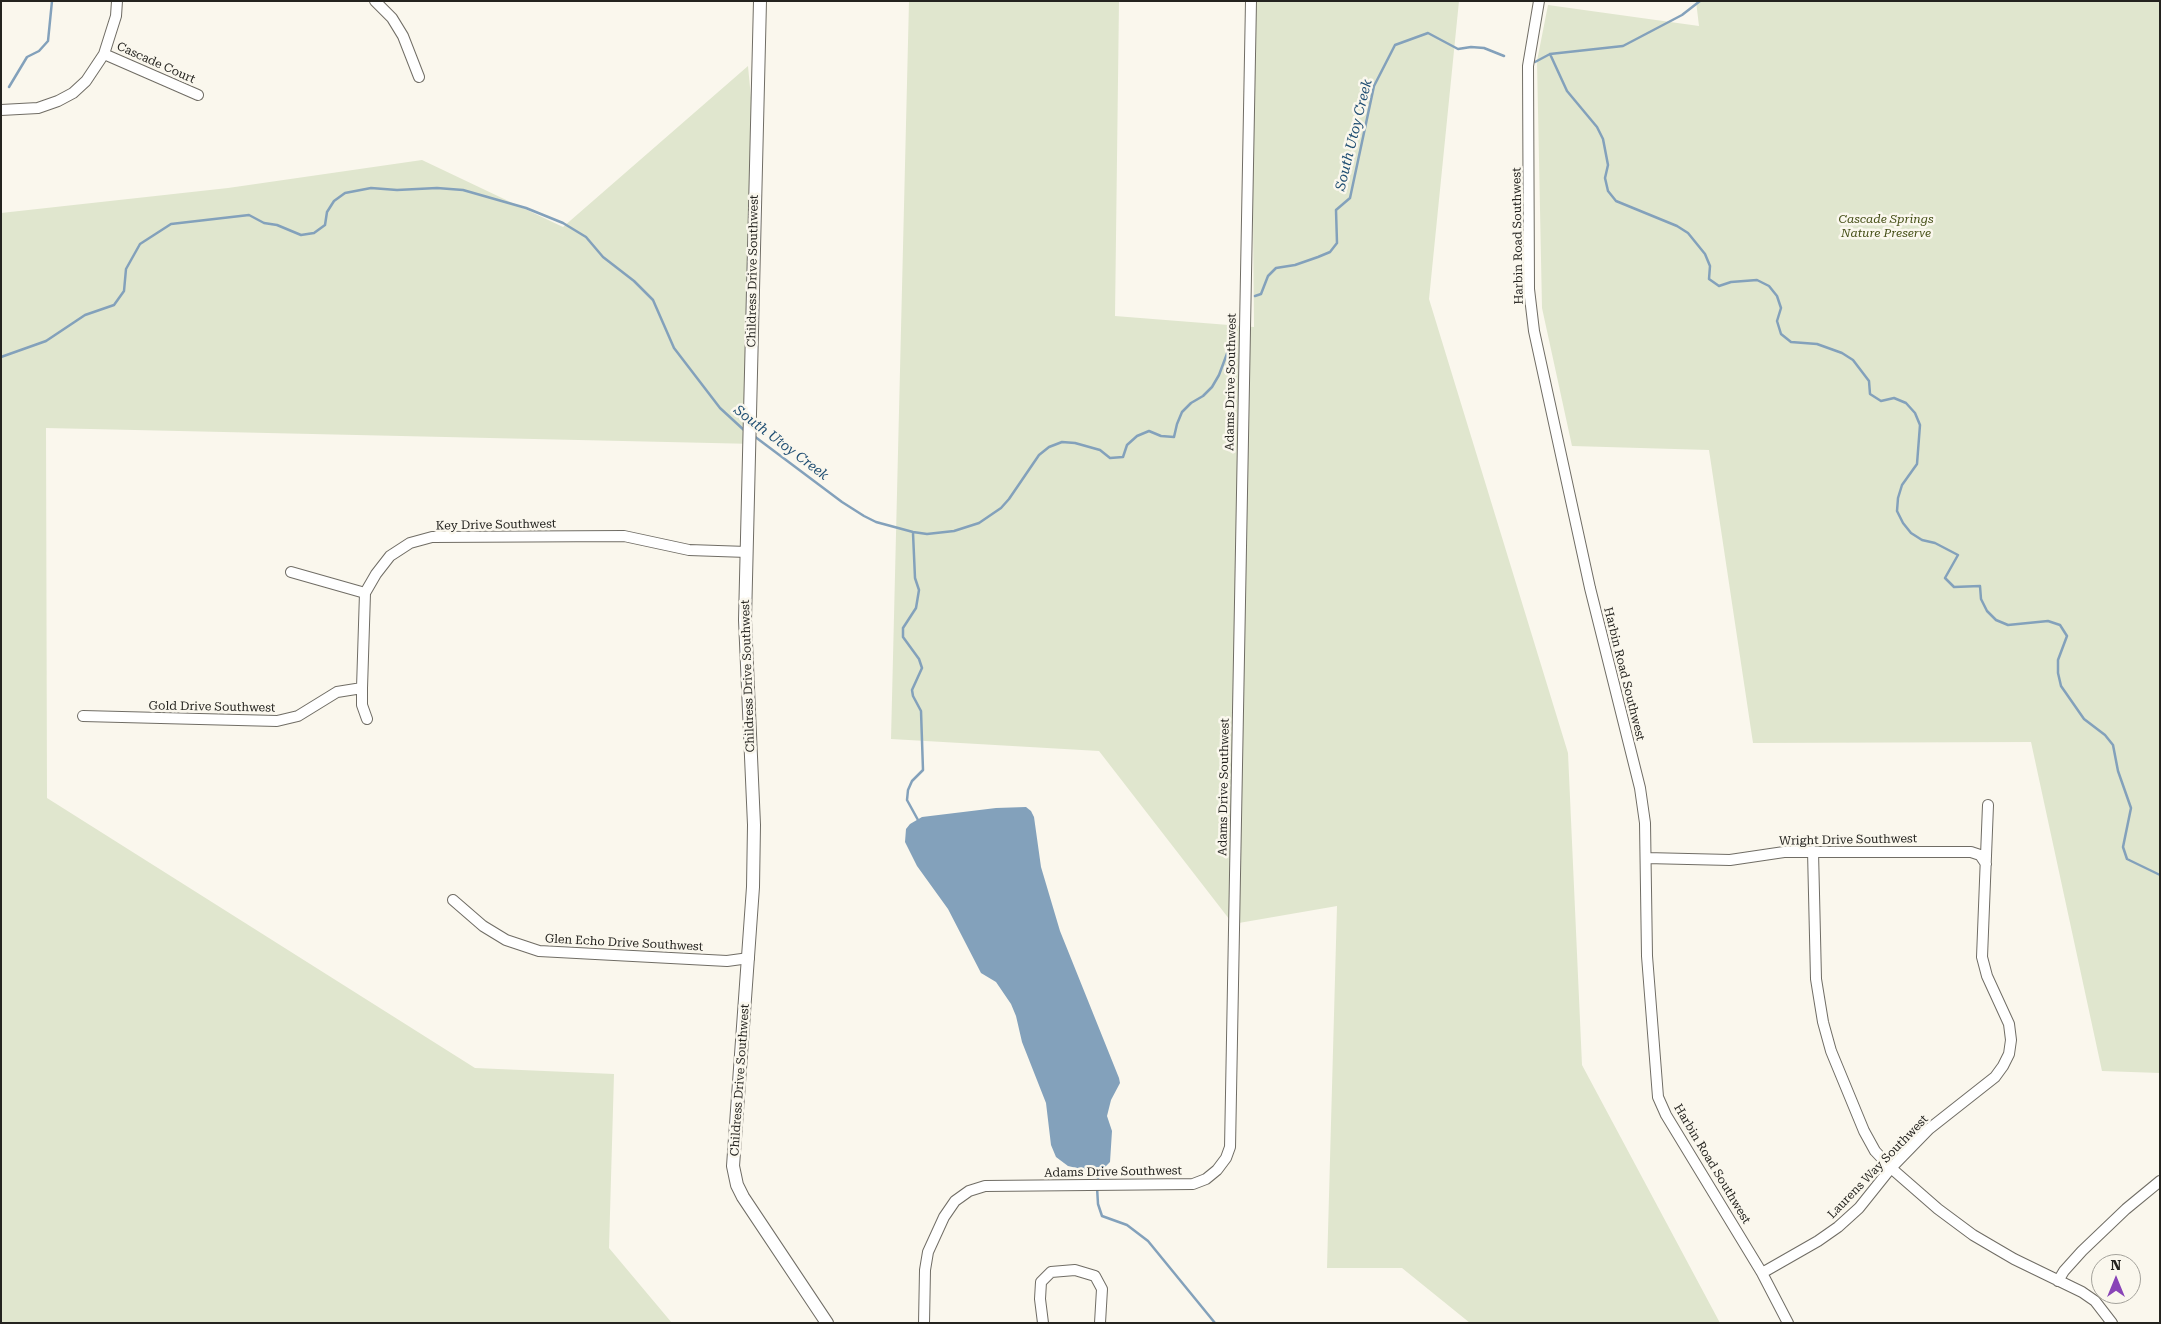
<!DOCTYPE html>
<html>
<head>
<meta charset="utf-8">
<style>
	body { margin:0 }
	#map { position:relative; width:2161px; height:1324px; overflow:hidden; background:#faf7ed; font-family:"Roboto Serif",serif }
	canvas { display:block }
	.frame { position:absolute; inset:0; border:2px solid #24231f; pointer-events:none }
	.north { position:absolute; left:2091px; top:1254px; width:50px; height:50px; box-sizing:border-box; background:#faf7ed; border:1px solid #a4a29b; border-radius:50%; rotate:0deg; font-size:14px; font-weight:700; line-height:20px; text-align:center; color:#24231f }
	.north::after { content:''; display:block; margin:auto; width:18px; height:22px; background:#8944b7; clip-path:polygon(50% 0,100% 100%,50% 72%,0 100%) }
</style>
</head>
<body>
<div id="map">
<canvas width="2161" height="1324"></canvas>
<div class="frame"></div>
<div class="north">N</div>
</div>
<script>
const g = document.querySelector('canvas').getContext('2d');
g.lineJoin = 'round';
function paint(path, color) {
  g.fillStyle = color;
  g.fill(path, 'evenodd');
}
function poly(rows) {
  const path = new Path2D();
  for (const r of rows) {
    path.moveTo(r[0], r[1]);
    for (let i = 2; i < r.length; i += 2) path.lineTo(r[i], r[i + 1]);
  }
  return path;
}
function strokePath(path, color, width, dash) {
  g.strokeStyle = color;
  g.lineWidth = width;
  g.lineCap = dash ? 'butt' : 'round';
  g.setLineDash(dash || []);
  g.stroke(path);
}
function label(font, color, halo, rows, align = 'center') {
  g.font = font + ' "Roboto Serif",serif';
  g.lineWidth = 5;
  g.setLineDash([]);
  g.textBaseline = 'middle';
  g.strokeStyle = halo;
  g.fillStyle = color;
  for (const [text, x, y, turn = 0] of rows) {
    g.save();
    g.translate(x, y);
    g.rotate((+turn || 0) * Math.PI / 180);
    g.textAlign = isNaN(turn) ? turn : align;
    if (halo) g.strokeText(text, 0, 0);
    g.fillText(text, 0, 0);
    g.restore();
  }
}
paint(poly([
	[909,1,1119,1,1115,316,1254,327,1251,1,1459,1,1429,299,1568,753,1582,1065,1720,1323,1470,1323,1402,1268,1327,1268,1337,906,1233,924,1099,751,891,739],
	[1696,1,2160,1,2160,1073,2102,1071,2031,742,1753,743,1709,450,1572,446,1542,308,1537,61,1548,5,1699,26],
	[748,66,760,193,756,444,46,428,47,798,475,1068,614,1074,609,1248,672,1323,1,1323,1,213,228,188,422,160,563,227]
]), '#e0e6ce');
paint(poly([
	[1026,807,1031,811,1034,817,1041,867,1060,931,1119,1078,1120,1083,1111,1100,1107,1116,1112,1131,1110,1162,1105,1167,1098,1169,1085,1170,1068,1166,1056,1157,1051,1145,1046,1103,1022,1042,1016,1016,1011,1004,996,982,981,973,948,909,917,866,905,842,906,829,910,824,922,817,996,808]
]), '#83a1bb');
strokePath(poly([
	[1550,54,1567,91,1597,127,1603,139,1608,165,1605,178,1608,191,1616,201,1677,226,1688,233,1705,254,1710,266,1709,279,1719,286,1731,282,1757,280,1769,286,1777,296,1781,308,1777,321,1781,334,1791,342,1817,344,1842,353,1853,360,1869,381,1870,394,1881,401,1894,398,1906,403,1915,413,1920,425,1917,464,1902,485,1898,498,1897,511,1903,523,1911,533,1922,540,1935,543,1958,555,1945,578,1954,587,1980,586,1981,599,1987,611,1996,620,2008,625,2048,621,2060,625,2067,636,2058,660,2058,673,2061,686,2084,719,2105,735,2113,745,2118,771,2131,808,2123,847,2127,859,2160,875],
	[1535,62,1550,54,1623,46,1682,15,1700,1],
	[9,87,27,57,39,51,48,41,52,1],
	[1255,296,1261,294,1268,276,1276,268,1295,265,1318,257,1330,252,1337,243,1336,210,1350,198,1374,86,1395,45,1428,33,1458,49,1471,47,1484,48,1504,56],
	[1,357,46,341,85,315,114,305,124,291,126,269,140,244,171,224,249,215,264,223,277,225,301,235,314,233,325,225,327,212,334,201,345,193,371,188,397,190,437,188,463,190,526,208,563,223,586,237,603,257,634,281,653,300,674,348,720,408,745,431],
	[754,436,842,502,864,516,876,522,913,532,927,534,954,531,979,523,1001,508,1009,499,1039,455,1049,447,1062,442,1075,443,1100,450,1110,458,1123,457,1127,445,1137,436,1149,431,1161,436,1174,437,1177,424,1182,412,1191,403,1203,396,1212,387,1219,375,1228,351,1233,324],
	[913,533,915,578,919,590,916,608,903,628,903,637,919,659,922,668,912,690,913,696,921,711,923,770,912,781,908,790,907,800,918,820],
	[1098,1169,1098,1182],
	[1097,1187,1098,1204,1102,1216,1127,1225,1148,1241,1215,1323]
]), '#83a1bb', 2.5);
const minor = poly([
	[375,1,392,18,403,36,419,77],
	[1539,1,1528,66,1529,289,1534,331,1590,588,1640,788,1645,823,1647,956,1658,1097,1666,1115,1762,1273,1788,1323],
	[104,54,198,95],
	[1,110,38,108,58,101,73,93,86,81,104,54,116,16,117,1],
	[291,572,365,593],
	[83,716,277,721,298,716,337,692,362,688],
	[367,719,362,705,362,688,365,593,376,574,390,556,410,543,432,537,624,536,689,550,747,552],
	[1813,851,1816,979,1823,1022,1831,1051,1864,1131,1875,1151,1891,1168,1938,1209,1973,1235,2014,1259,2082,1292,2095,1301,2112,1323],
	[1646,858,1730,860,1784,852,1971,852,1980,855,1986,864],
	[453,900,483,926,506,940,539,951,727,961,749,958],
	[1762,1273,1818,1241,1838,1227,1859,1208,1891,1168,1929,1129,1995,1077,2003,1066,2009,1054,2011,1040,2009,1024,1987,976,1982,957,1988,805],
	[2058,1281,2064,1271,2082,1251,2126,1209,2160,1181],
	[924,1323,925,1270,928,1252,944,1217,955,1201,969,1191,985,1186,1193,1184,1206,1179,1217,1170,1226,1158,1230,1147,1251,1],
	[1043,1323,1040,1299,1041,1282,1051,1272,1075,1270,1095,1276,1102,1289,1100,1323]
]);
const tertiary = poly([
	[760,1,745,620,754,825,753,887,733,1166,737,1185,743,1197,827,1323]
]);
strokePath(minor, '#706d65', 12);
strokePath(tertiary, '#706d65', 14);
strokePath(minor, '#fff', 10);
strokePath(tertiary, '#fff', 12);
label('12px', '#24231f', '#faf7ed', [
	["Cascade Court",156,63,24],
	["Harbin Road Southwest",1518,236,-91],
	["Childress Drive Southwest",753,271,-89],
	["Adams Drive Southwest",1231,382,-89],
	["Key Drive Southwest",496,525,-1],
	["Harbin Road Southwest",1624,674,76],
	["Childress Drive Southwest",748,676,-92],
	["Gold Drive Southwest",212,707,1],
	["Adams Drive Southwest",1224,787,-89],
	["Wright Drive Southwest",1848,840,-1],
	["Glen Echo Drive Southwest",624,943,3],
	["Childress Drive Southwest",740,1080,-86],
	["Harbin Road Southwest",1712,1164,59],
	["Laurens Way Southwest",1878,1167,-46],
	["Adams Drive Southwest",1113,1172,-1]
]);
label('italic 12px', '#444e15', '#faf7ed', [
	["Cascade Springs",1886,219],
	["Nature Preserve",1886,233]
]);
label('italic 14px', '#1e4d72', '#faf7ed', [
	["South Utoy Creek",1354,135,-76],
	["South Utoy Creek",781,443,37]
]);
</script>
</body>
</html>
